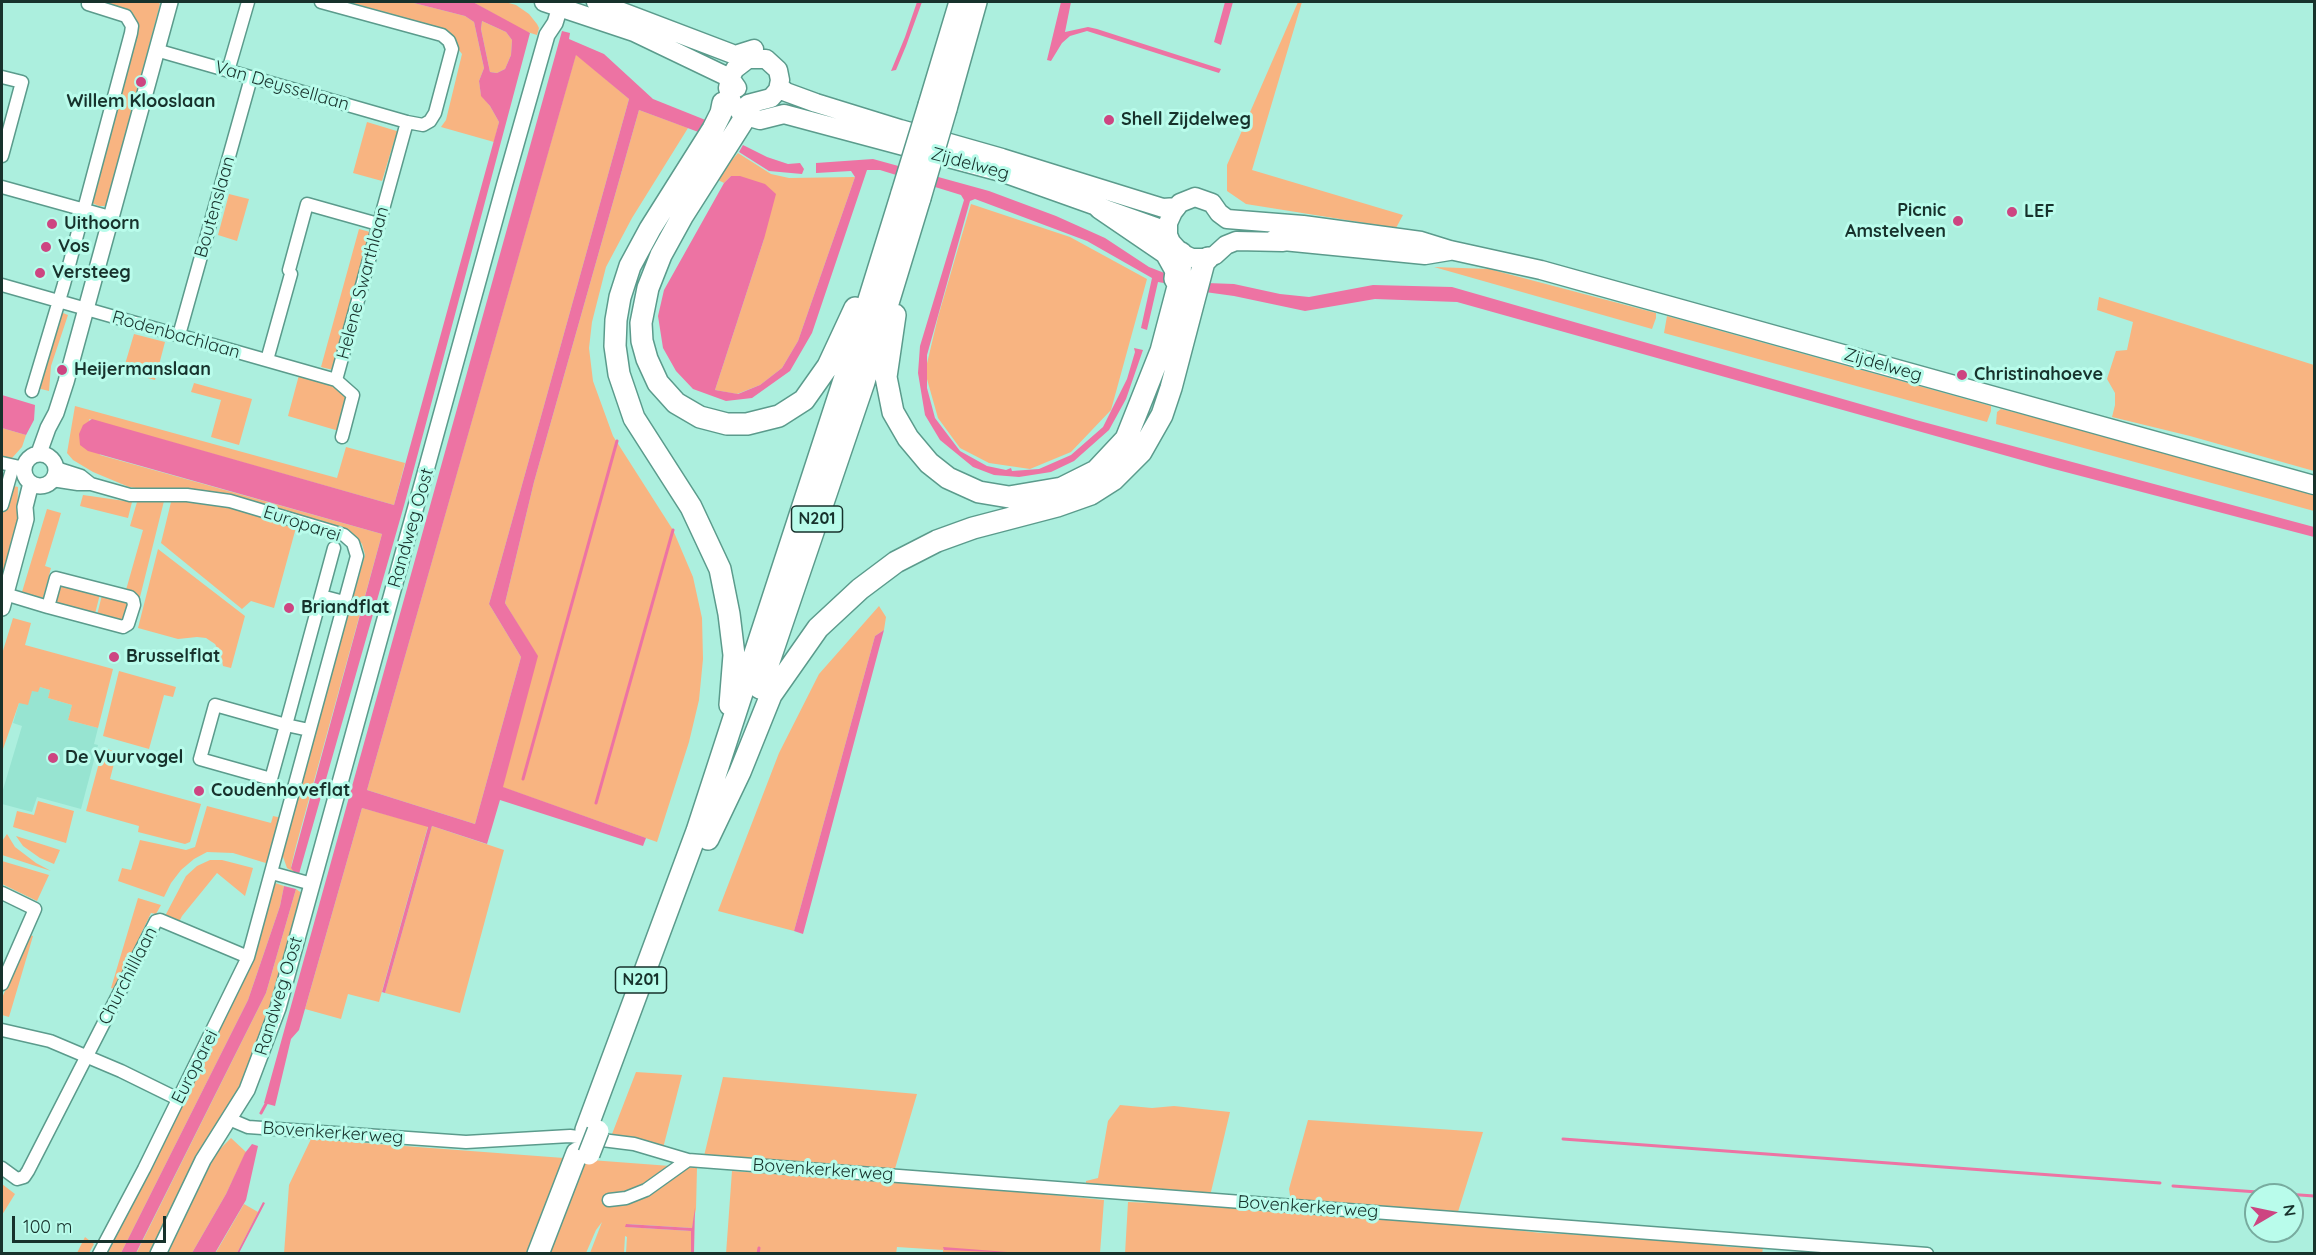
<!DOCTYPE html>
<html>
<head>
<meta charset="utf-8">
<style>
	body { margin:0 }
	#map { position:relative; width:2316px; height:1255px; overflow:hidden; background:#acefde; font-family:Quicksand,sans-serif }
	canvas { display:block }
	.frame { position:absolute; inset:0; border:3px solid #17322c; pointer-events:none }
	.north { position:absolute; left:2244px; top:1183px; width:60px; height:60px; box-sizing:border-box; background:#b9fceb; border:2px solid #78ab9f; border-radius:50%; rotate:81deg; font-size:16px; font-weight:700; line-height:24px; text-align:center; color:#17322c }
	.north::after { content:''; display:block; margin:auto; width:21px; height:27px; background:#cd4581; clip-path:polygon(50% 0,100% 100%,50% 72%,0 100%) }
	.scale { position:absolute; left:12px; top:1216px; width:154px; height:27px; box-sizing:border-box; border:3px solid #17322c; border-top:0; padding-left:8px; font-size:18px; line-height:21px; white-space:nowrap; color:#17322c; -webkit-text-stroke:4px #b9fceb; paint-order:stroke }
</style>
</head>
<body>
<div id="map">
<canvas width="2316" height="1255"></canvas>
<div class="frame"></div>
<div class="north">N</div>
<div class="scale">100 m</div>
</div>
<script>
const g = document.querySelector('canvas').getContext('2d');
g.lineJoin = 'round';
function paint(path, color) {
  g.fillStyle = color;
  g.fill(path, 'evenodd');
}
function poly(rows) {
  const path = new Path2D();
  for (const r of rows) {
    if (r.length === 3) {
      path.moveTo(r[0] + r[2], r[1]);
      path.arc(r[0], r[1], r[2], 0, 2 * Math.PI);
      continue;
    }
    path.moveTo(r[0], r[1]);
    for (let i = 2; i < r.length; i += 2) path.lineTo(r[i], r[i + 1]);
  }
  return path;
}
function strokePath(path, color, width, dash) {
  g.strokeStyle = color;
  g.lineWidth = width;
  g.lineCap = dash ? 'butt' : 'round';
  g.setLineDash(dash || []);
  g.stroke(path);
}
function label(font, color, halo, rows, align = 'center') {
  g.font = font + ' Quicksand,sans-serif';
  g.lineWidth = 6;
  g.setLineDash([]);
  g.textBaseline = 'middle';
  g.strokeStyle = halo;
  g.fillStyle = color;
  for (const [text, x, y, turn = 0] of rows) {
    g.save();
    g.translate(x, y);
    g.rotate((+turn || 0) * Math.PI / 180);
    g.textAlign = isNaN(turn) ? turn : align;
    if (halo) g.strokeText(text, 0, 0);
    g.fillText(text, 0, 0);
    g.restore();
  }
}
paint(poly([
	[40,687,50,690,48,698,72,705,68,720,98,728,94,744,98,745,81,809,37,797,32,812,2,804,2,793,22,726,13,723,19,703,32,691]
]), '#97e4d1');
paint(poly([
	[97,2,158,2,160,4,107,206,99,206,92,203,90,197,136,30,136,20,130,14],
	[349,2,410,2,465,16,474,22,484,68,479,81,481,95,490,106,499,122,494,142,441,127,446,120,462,54,445,33,434,26],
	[473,2,505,2,516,5,529,14,537,24,539,28,537,35,524,31],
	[1298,2,1302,2,1252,170,1403,215,1396,228,1246,204,1227,191,1227,165],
	[482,21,506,32,512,40,511,55,505,69,497,73,490,72,481,29],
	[576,54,629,99,489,604,521,657,475,824,367,790],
	[639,110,688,128,632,218,606,267,592,322,589,348,593,381,613,436,673,530,693,577,702,618,703,659,699,700,689,742,657,842,502,787,537,656,505,603,534,482],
	[367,122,400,132,398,139,395,138,382,181,353,173],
	[738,153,771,174,789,178,855,177,798,341,782,368,760,385,737,394,715,390,764,239,731,176,724,183,716,179],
	[229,194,249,199,237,241,218,235],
	[971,204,1070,237,1147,279,1111,410,1071,452,1030,469,989,463,960,448,938,418,925,372,938,317],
	[359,229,370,232,333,370,321,367],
	[1434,267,1489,269,1656,313,1656,318,1652,329],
	[2099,297,2314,365,2314,471,2190,436,2112,417,2115,405,2115,393,2107,379,2116,351,2127,350,2133,322,2097,310],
	[58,311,68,315,51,366,49,391,37,388],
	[1667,316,1991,406,1991,411,1987,422,1664,333],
	[134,334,165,342,155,380,123,371],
	[299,375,328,383,340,390,348,398,339,431,288,416],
	[194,383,252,399,239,445,211,437,221,400,191,392],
	[75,406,337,478,346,447,405,463,394,505,89,419,100,455,382,534,296,846,291,867,294,872,287,868,281,851,365,555,362,544,354,535,335,526,265,506,129,487,93,472,73,460,67,453],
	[2001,409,2194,457,2314,491,2314,511,1996,424,1997,412],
	[2,428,26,435,22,447,12,458,3,460],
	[10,485,18,487,17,522,2,579,2,515],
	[83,495,132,502,128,518,80,506],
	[172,498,187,498,297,524,274,608,251,601,242,609,161,543],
	[164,501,140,597,134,598,126,590,143,530,130,526,137,502],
	[47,509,61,513,45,566,51,568,43,598,22,592],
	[158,549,245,616,231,668,223,666,221,655,215,644,206,638,197,637,178,639,138,628],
	[57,580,100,594,94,618,50,606],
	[102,595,129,598,127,623,96,619],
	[879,606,886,617,884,630,875,636,794,931,718,911,779,753,819,674],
	[13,618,31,623,25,645,113,669,98,728,68,720,72,705,48,698,50,690,40,687,38,692,32,691,28,705,19,703,2,752,2,654],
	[119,671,176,687,173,697,164,695,149,749,103,736],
	[103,748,117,752,110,779,201,804,190,842,185,844,138,832,139,826,86,811],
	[38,801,74,811,66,843,13,827,17,811,34,815],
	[207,806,271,823,273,816,282,818,269,864,233,853,207,852,194,859,181,870,171,883,164,897,118,881,122,868,131,870,140,840,186,850,195,847],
	[362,808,428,826,379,1002,348,994,341,1019,305,1009],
	[432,826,504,850,460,1013,385,993],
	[7,834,15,847,36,863,51,871,2,855,2,841],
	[16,836,60,850,54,864,40,858,23,846],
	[210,860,222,860,253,868,245,896,217,873,182,916,179,922,165,916,186,876,197,866],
	[2,861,49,875,37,901,2,884],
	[275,883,284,886,280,906,248,1000,121,1253,106,1254,245,977,262,928,273,885],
	[296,889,303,894,261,1046,154,1253,136,1254,266,993],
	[138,898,161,905,156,914,151,913,115,989,111,988],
	[29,935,33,936,9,1017,2,1015,2,998],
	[636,1072,682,1075,662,1152,607,1147],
	[723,1077,917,1094,894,1172,704,1156],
	[1120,1105,1152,1108,1174,1106,1230,1112,1210,1196,1086,1187,1086,1181,1098,1178,1108,1121],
	[1308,1120,1483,1132,1457,1215,1291,1202,1289,1189],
	[231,1138,246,1152,226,1194,192,1253,167,1254,214,1155],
	[311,1139,697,1168,696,1209,692,1228,627,1224,626,1227,691,1231,691,1253,626,1253,627,1237,625,1236,624,1253,590,1253,602,1222,596,1230,586,1253,284,1254,289,1185],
	[732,1171,1024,1192,1104,1200,1100,1253,943,1254,943,1250,897,1247,896,1254,726,1254],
	[2,1184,15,1194,2,1215],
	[1128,1202,1225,1206,1454,1223,1541,1233,1658,1238,1730,1247,1763,1248,1762,1254,1125,1254],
	[244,1204,258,1212,237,1253,215,1254],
	[85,1237,94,1244,89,1253,77,1253]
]), '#f8b481');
paint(poly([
	[410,2,473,2,530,33,405,502,299,874,294,872,291,868,382,534,88,451,80,445,79,434,83,425,92,419,394,505,499,122,490,106,481,96,479,81,484,68,474,22,465,16],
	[482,21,506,32,512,40,511,55,505,69,497,73,490,72,481,29],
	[917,2,922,2,906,46,896,70,891,71,905,37],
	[1061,2,1071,2,1065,32,1088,27,1097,29,1221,69,1219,73,1087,31,1070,36,1062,43,1051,61,1047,60],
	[1225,2,1233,2,1221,45,1214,42],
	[562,31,570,33,569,39,604,54,653,99,708,121,701,133,639,110,534,482,505,603,538,656,503,787,646,838,643,846,500,800,487,844,432,826,385,993,382,992,428,827,362,808,299,1030,291,1039,275,1106,264,1103],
	[576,55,629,99,489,604,521,657,475,824,367,790],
	[743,145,767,157,788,164,800,163,804,169,802,174,769,171,739,152],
	[873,159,989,191,1056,216,1105,238,1149,267,1167,274,1164,283,1158,282,1147,330,1141,328,1152,278,1087,241,975,199,970,201,927,355,927,388,935,418,960,451,987,466,1006,470,1011,468,1012,471,1039,469,1071,455,1103,427,1127,379,1135,352,1134,348,1143,350,1126,399,1109,430,1074,461,1051,472,1019,477,994,475,973,467,940,440,925,415,918,373,920,346,964,200,961,195,880,170,867,170,812,333,790,371,752,398,726,401,693,389,676,371,663,348,658,316,664,290,724,183,731,176,740,176,765,184,776,194,764,239,715,390,738,394,760,385,782,368,798,341,855,177,851,171,816,173,816,163],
	[1207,283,1234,284,1280,294,1309,297,1373,285,1452,287,1916,420,2314,527,2314,537,2050,468,1457,302,1375,299,1305,311,1234,296,1205,292],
	[2,395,35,405,34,420,26,435,2,428],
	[884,630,803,934,794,931,875,636],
	[284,886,296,889,266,993,136,1253,121,1253,248,1000,280,906],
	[252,1144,258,1146,246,1200,215,1253,192,1253,226,1194,245,1153],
	[263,1202,265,1203,239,1253,237,1253],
	[695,1208,694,1253,691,1253,691,1231,625,1227,626,1224,692,1228],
	[943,1247,1020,1253,944,1250]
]), '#ed73a3');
strokePath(poly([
	[523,779,617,441],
	[596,803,673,530],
	[261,1113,267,1102],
	[1563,1139,2160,1183],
	[2173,1186,2314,1196],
	[758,1254,759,1248]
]), '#ed73a3', 3);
const minor = poly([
	[156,50,407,122,423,125,430,121,435,113,452,49,449,41,442,35,321,2],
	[228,71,248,2],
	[2,77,22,82,2,156],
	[2,187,110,217],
	[289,270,307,204,378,224],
	[2,285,336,380,353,395,342,437],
	[179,335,251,78],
	[267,360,291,274],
	[336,380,407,122],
	[32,391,64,284,131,33,132,26,126,16,88,4],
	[2,463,24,468],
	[56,468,81,476,91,484],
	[52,480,78,484,91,484,130,495,187,495,230,501,344,535,353,543,357,556,248,957,144,1169,99,1254],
	[2,505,13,466],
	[5,594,48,607,123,627,128,624,134,605,133,600,130,597,56,578,48,607],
	[321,596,344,602],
	[309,730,286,725,215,705,200,759,271,779,286,725,334,548],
	[272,873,312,884],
	[2,893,35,909,2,984],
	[2,1030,50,1041,121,1071,178,1099],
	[229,1119,248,1127,466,1142,570,1136,634,1144,688,1160,1927,1254],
	[2,1168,17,1179,24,1177,28,1171,156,921,160,920,248,957],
	[609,1200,626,1198,646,1190,688,1160]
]);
const tertiary = poly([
	[39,453,48,428,56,413,66,382,170,2],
	[40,470,16],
	[2,608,26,519,25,507,31,483],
	[158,1254,203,1160,247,1090,278,1008,505,183,547,35,555,23,560,7]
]);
const secondary = poly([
	[544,2,634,32,730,78,737,88],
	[596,2,730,53,735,55,754,49],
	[779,86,786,92,816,103,900,129,1002,158,1163,208,1177,207],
	[740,112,748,104,771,98,778,90,780,80,778,70,766,59,748,59,735,69,730,78,728,88,732,102,740,112,746,116,760,120,784,114,1001,172,1164,230,1168,235],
	[1273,240,1425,255,1449,251],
	[1283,242,1236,241,1226,245,1215,255,1208,258,1192,258,1181,253,1171,242,1168,235,1168,223,1173,212,1180,203,1195,197,1212,203,1219,213,1227,219,1303,225,1421,241,1450,250,1541,270,2314,485]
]);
const trunk = poly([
	[723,103,721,113,713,129,650,229,630,266,620,297,616,320,615,346,619,374,634,418,691,507,720,569,729,614,734,655,730,705],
	[929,105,960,2],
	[946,109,976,2],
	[746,116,683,215,661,255,648,288,641,323,642,341,647,359,658,383,676,403,700,417,727,424,747,424,779,416,804,400,828,366,855,308],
	[1100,208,1166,253,1176,271,1175,279],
	[895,315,886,377,893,412,908,438,929,463,948,478,979,492,1009,497,1062,488,1096,471,1126,439,1161,351,1180,279,1181,253],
	[760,688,864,382,920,198],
	[708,839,740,772,771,695,818,628,860,589,896,562,937,541,973,528,1057,506,1091,494,1113,480,1141,452,1162,415,1171,388,1204,262,1208,258],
	[586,1130,697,831,845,377,902,193],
	[538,1254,577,1153]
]);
strokePath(minor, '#5b9b8c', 15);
strokePath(tertiary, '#5b9b8c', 18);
strokePath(secondary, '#5b9b8c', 21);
strokePath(trunk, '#5b9b8c', 24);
strokePath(minor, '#fff', 12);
strokePath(tertiary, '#fff', 15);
strokePath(secondary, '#fff', 18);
strokePath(trunk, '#fff', 21);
const trunkBridge = poly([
	[902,193,929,105],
	[920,198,946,109],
	[589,1154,598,1131]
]);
strokePath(trunkBridge, '#5b9b8c', 24, []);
strokePath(trunkBridge, '#fff', 21);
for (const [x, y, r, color] of [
	[141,82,6,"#cd4581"],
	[1109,120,6,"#cd4581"],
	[2012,212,6,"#cd4581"],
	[1958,221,6,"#cd4581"],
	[52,224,6,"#cd4581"],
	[46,247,6,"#cd4581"],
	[40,273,6,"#cd4581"],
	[62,370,6,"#cd4581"],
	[1962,375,6,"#cd4581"],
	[289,608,6,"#cd4581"],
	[114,657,6,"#cd4581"],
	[53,758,6,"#cd4581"],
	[199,791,6,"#cd4581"]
]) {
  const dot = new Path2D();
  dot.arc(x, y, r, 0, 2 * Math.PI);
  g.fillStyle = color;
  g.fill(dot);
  strokePath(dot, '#b9fceb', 2);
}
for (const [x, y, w] of [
	[817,519,51],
	[641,980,51]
]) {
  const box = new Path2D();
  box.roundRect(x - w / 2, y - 13, w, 26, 4.5);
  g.fillStyle = '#b9fceb';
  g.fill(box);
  strokePath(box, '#17322c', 1.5);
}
label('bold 16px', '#17322c', null, [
	["N201",817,519],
	["N201",641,980]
]);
label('18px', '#17322c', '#b9fceb', [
	["Van Deyssellaan",282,86,16],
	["Zijdelweg",970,164,15],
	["Boutenslaan",215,207,-74],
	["Helene Swarthlaan",363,283,-75],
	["Rodenbachlaan",176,335,16],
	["Zijdelweg",1883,365,16],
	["Europarei",302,524,18],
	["Randweg Oost",411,528,-74],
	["Churchilllaan",128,976,-63],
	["Randweg Oost",279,996,-73],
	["Europarei",195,1067,-63],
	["Bovenkerkerweg",333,1133,4],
	["Bovenkerkerweg",823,1170,4],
	["Bovenkerkerweg",1308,1207,4]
]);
label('bold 18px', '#17322c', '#b9fceb', [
	["Willem Klooslaan",141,102,"center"],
	["Shell Zijdelweg",1121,120],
	["Picnic",1946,211,"right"],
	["Amstelveen",1946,232,"right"],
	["LEF",2024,212],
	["Uithoorn",64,224],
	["Vos",58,247],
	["Versteeg",52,273],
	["Heijermanslaan",74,370],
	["Christinahoeve",1974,375],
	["Briandflat",301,608],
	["Brusselflat",126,657],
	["De Vuurvogel",65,758],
	["Coudenhoveflat",211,791]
], 'left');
</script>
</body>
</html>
